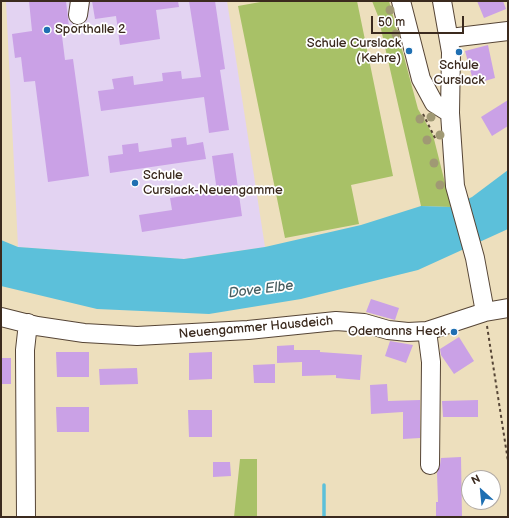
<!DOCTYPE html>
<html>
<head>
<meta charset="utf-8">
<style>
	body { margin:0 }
	#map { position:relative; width:509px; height:518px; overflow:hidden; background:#eddfbd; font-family:"Balsamiq Sans",sans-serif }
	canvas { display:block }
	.frame { position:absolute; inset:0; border:2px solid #3b2a1e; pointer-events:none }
	.north { position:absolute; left:461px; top:470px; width:40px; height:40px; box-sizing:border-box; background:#fff; border:1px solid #b1aaa5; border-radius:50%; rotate:333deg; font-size:11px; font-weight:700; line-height:16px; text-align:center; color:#3b2a1e }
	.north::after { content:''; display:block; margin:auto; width:14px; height:18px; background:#1f6fb2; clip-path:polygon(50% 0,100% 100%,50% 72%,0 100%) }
	.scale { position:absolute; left:371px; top:16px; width:93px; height:18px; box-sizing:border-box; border:2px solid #3b2a1e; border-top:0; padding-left:5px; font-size:12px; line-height:14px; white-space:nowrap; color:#3b2a1e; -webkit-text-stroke:3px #fff; paint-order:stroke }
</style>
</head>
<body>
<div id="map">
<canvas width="509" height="518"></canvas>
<div class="frame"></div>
<div class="north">N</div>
<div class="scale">50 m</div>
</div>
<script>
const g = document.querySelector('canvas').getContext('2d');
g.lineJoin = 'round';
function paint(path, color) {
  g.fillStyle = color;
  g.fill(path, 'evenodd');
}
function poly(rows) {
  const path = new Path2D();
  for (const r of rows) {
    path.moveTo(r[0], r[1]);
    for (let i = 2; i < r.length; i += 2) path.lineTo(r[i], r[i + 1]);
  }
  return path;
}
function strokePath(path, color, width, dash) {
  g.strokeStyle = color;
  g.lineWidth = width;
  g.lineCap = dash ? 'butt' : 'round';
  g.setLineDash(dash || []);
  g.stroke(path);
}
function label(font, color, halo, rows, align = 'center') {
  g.font = font + ' "Balsamiq Sans",sans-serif';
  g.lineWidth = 3.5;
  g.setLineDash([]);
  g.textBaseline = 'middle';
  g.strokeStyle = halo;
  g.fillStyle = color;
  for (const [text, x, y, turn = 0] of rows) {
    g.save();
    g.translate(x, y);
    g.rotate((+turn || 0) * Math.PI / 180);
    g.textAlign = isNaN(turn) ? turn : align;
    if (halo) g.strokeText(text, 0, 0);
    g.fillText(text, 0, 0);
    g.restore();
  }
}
paint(poly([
	[6,1,227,1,265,247,183,259,18,247]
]), '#e3d3f2');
paint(poly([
	[266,1,357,1,393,176,351,185,359,224,285,238,238,6],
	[372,1,389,1,418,109,433,135,451,207,421,206,378,16],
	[240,459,257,459,257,517,234,517]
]), '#a8c167');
paint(poly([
	[508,170,508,229,418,270,301,299,209,314,97,309,1,286,1,240,18,247,184,259,265,247,361,225,421,206,451,207,472,197]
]), '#5cc0da');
strokePath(poly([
	[324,485,324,517]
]), '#5cc0da', 3.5);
paint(poly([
	[29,1,66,1,69,27,61,28,65,60,73,59,89,176,48,182,35,81,24,82,21,57,15,58,12,34,32,31],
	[92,1,178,1,179,7,156,10,160,39,120,45,116,16,95,19],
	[189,1,215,1,225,69,220,70,229,130,209,133,204,97,101,111,98,91,114,89,112,79,133,76,134,85,163,81,162,73,181,71,182,79,201,77],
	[477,1,503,1,506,9,484,18],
	[488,45,495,78,474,84,465,51],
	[508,100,508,126,492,136,481,117],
	[186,137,187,145,203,142,206,159,110,173,108,156,123,154,122,145,138,143,139,152,172,147,171,139],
	[233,153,242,216,142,232,139,215,172,210,170,198,217,191,212,156],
	[371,299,399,308,395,320,366,312],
	[459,337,474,361,454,374,441,355,440,349],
	[390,341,413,345,406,363,385,356],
	[294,345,294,350,320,350,320,352,362,355,360,380,336,378,336,375,302,376,302,362,277,363,277,346],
	[56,352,89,352,89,377,57,377],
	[212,352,212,379,189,380,189,353],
	[1,358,11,358,11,384,1,384],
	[275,364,275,383,254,383,253,365],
	[137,368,138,384,100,385,99,369],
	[387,384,388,401,420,400,420,438,403,439,403,412,371,414,370,385],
	[478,400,478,417,443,417,442,401],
	[56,407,89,407,89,432,57,432],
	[188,410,212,410,212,437,189,437],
	[461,457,462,517,436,517,436,502,438,502,437,473,440,465,441,458],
	[213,462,230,462,231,476,213,477]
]), '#caa1e6');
const minor = poly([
	[401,1,421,79,434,103,450,113],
	[442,1,451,52,450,113,455,186,475,258,485,312],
	[78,15,80,1],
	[450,38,508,31],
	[1,317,37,326,84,333,137,336,248,330,336,321,364,323,388,330,408,332,427,331,485,312,508,308],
	[427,331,431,362,430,465],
	[26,517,25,350,28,323]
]);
strokePath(minor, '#564536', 20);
strokePath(poly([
	[423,114,436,140],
	[487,326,508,461]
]), '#564536', 2, [3, 3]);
strokePath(minor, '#fff', 18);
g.fillStyle = '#a09974';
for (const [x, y] of [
	[390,10],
	[396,34],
	[431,117],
	[420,119],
	[440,135],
	[427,140],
	[434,163],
	[440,185]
]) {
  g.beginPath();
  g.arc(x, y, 4.5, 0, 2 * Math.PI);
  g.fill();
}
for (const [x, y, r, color] of [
	[47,30,4,"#1f6fb2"],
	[409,51,4,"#1f6fb2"],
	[459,52,4,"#1f6fb2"],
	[135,183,4,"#1f6fb2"],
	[454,332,4,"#1f6fb2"]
]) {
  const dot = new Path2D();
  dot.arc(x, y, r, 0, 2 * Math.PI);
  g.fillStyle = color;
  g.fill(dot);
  strokePath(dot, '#fff', 1.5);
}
label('13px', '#3b2a1e', '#fff', [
	["Sporthalle 2",55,30],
	["Schule Curslack",401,44,"right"],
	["(Kehre)",401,59,"right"],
	["Schule",459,66,"center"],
	["Curslack",459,81,"center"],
	["Schule",143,176],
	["Curslack-Neuengamme",143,191],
	["Odemanns Heck",446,332,"right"]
], 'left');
label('13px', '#3b2a1e', '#fff', [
	["Neuengammer Hausdeich",256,328,-5]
]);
label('italic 14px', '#475e60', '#fff', [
	["Dove Elbe",261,290,-7]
]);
</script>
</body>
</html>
